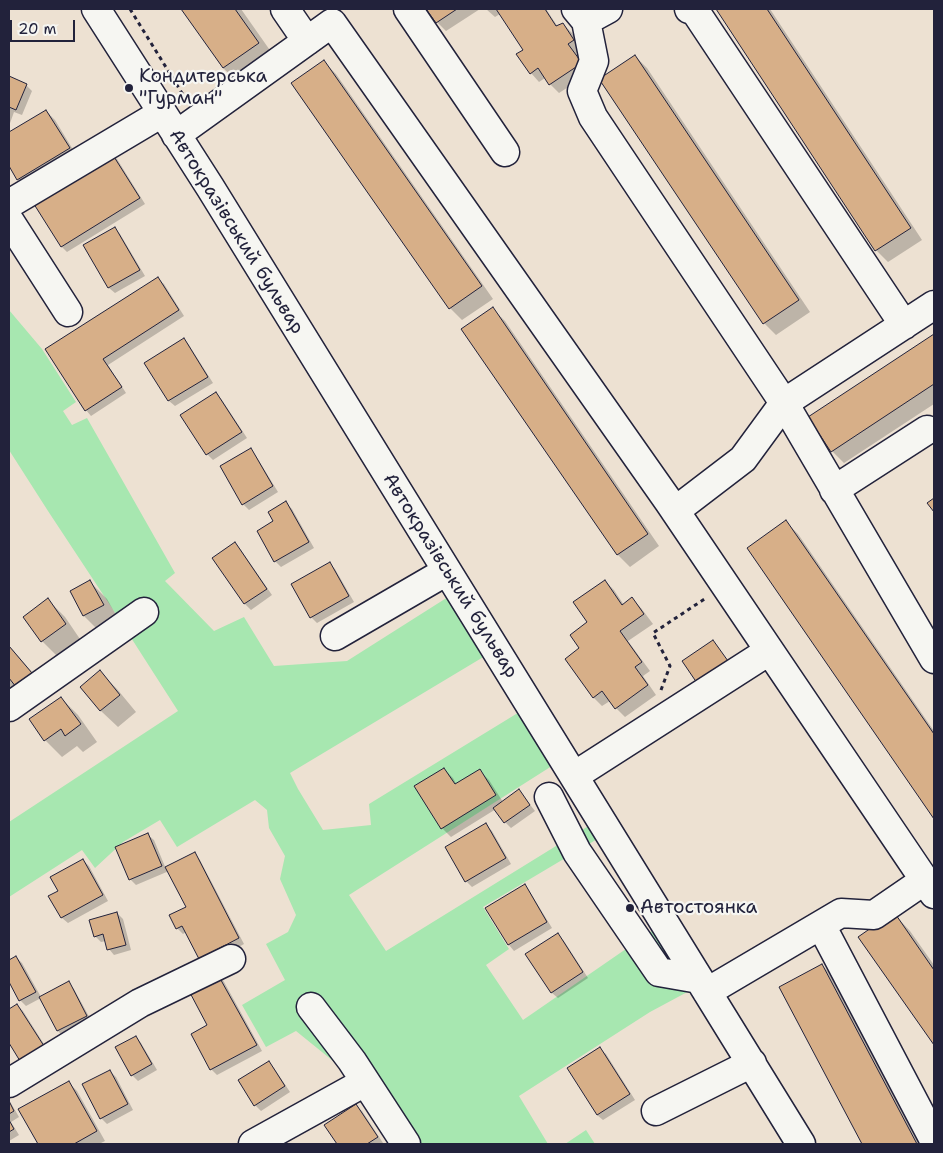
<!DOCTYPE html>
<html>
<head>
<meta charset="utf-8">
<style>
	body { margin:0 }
	#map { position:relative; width:943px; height:1153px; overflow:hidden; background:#ede1d2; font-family:"Shantell Sans",sans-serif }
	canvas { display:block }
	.frame { position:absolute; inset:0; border:10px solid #22223b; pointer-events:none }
	.scale { position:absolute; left:10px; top:20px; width:65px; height:22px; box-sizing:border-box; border:2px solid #22223b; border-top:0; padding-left:6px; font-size:15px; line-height:18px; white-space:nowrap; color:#22223b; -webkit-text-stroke:4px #f6f6f2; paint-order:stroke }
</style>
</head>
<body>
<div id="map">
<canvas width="943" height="1153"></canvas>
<div class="frame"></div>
<div class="scale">20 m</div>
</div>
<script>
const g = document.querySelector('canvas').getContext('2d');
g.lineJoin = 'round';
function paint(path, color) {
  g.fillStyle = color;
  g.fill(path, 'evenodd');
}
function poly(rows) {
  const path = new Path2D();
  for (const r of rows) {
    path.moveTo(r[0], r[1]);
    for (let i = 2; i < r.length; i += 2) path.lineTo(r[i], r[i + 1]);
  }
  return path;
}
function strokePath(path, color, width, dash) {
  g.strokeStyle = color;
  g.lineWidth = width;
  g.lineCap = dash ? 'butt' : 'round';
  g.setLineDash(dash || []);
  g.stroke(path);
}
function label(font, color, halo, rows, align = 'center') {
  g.font = font + ' "Shantell Sans",sans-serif';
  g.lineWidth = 4.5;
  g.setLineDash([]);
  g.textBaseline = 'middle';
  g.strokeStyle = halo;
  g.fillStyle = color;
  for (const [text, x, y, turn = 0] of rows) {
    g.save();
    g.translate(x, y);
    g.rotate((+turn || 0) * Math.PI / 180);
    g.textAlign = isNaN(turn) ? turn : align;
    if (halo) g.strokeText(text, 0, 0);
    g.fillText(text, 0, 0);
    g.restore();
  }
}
paint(poly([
	[9,310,42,349,76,402,63,411,72,425,87,418,175,573,165,581,214,631,244,617,274,666,347,661,448,597,485,656,290,773,298,789,323,830,371,825,369,804,521,711,555,764,349,895,386,951,590,825,599,838,483,907,509,949,486,965,523,1020,652,931,691,990,650,1012,519,1096,548,1144,399,1144,343,1069,296,1031,266,1047,242,1005,285,980,266,944,288,932,296,915,280,879,285,856,269,828,267,810,255,800,177,847,160,820,123,842,95,868,82,850,9,897,9,822,178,711,110,605,48,511,9,450],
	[586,1130,595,1144,565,1144]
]), '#a7e7b0');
paint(poly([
	[183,9,241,9,281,66,246,90,223,68],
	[428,9,480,9,446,31,437,22],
	[486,9,546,9,558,27,563,24,572,33,582,49,576,53,590,73,559,93,550,84,545,78,539,82,531,73,524,50,500,14,495,17],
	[718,9,770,9,922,240,888,262,876,250],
	[635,56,647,68,810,312,776,335,764,323],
	[324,62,336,74,493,299,462,320,450,308],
	[9,78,26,85,32,91,22,115,14,112,9,126],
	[46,111,55,120,78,158,27,188,18,179,9,164,9,133],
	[111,154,117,159,145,204,67,252,61,246],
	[114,228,120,234,145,276,115,293,109,288,85,246],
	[158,279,164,284,184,316,108,365,126,393,91,416,86,410,47,350],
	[493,309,505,321,659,546,630,567,618,555,463,329],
	[934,335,934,404,844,463,832,451,810,417],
	[184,339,189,345,213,383,175,406,169,401,146,363],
	[216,394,222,400,247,438,213,460,207,454],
	[251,450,256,456,278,492,249,510,243,504],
	[286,503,292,509,314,548,281,567,275,561,275,522],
	[786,522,798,534,934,731,934,817,748,548],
	[235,544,241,550,272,595,251,610,245,604,214,558],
	[329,563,335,569,354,602,317,623,311,617],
	[605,581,614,590,624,605,632,599,641,608,653,624,628,641,650,671,643,676,656,695,625,717,616,708,610,701,602,706,593,697,581,649],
	[90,582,107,599,120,622,101,633,84,616,71,592],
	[48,600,65,617,82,642,59,658,42,641,24,617],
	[9,646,13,650,48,691,9,698],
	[100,672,117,689,136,712,118,727,101,711,82,687],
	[61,698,78,715,97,742,83,752,77,746,62,757,45,740],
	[444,769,453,778,457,785,480,771,489,780,503,802,519,791,524,797,535,811,511,828,505,822,496,809,451,837,442,828],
	[486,825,492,831,511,864,472,887,466,881],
	[148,835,154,840,166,869,195,854,200,860,244,944,206,965,200,959,186,932,183,934,177,928,188,907,169,871,136,885,130,879],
	[83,860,89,866,108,901,68,923,62,918,50,896,59,891],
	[524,886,530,892,552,928,514,951,509,945,487,909],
	[117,913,123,919,131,950,114,955,109,949,106,941,101,942,95,936],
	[894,914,910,931,934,965,934,1043,860,937],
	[558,935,564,941,588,978,558,998,552,993,527,955],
	[16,957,22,963,41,997,69,983,74,989,92,1022,64,1037,58,1031,41,998,26,1006,20,1000,9,980,9,961],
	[822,965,834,977,922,1144,864,1144,781,987],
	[217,974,223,980,262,1051,217,1075,211,1069,192,1035,209,1025],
	[17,1005,23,1011,49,1052,21,1060,9,1041,9,1011],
	[136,1037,141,1043,157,1070,138,1081,132,1075],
	[600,1049,606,1054,635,1100,603,1120,597,1115],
	[269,1063,274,1068,290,1092,261,1111,255,1105,240,1081],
	[110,1071,116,1077,133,1110,107,1124,101,1118],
	[68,1082,77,1091,105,1141,99,1144,39,1144,20,1110],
	[9,1100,19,1117,11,1122,19,1135,9,1141],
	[356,1106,362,1111,383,1143,381,1144,338,1144,326,1125]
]), '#0003');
const building = poly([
	[181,9,235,9,259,43,223,68,181,9],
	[426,9,457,9,436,23,426,9],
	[496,9,545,9,556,26,563,23,574,40,568,44,582,63,549,85,538,68,530,74,516,54,523,50,496,9],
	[716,9,767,9,911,228,875,251,716,9],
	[635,55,799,300,763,324,599,79,635,55],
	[324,60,482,286,449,309,291,83,324,60],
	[9,76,27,84,16,110,9,107,9,76],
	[46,110,70,148,17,180,9,166,9,132,46,110],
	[111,152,140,198,61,247,32,201,111,152],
	[115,227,140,270,108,288,83,245,115,227],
	[158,277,179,310,103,359,122,387,85,411,45,349,158,277],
	[493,307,648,534,617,555,461,329,493,307],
	[934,334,934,384,831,452,808,417,934,334],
	[184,338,208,377,168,401,144,363,184,338],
	[216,392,242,432,206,455,180,415,216,392],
	[251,448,273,486,242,505,220,466,251,448],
	[934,498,934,512,927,503,934,498],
	[286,501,309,542,274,562,257,531,273,521,268,512,286,501],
	[786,520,934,734,934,819,747,548,786,520],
	[235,542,267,589,244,604,212,558,235,542],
	[330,562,349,596,310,618,291,584,330,562],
	[90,580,104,605,83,616,70,591,90,580],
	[605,580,622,605,632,597,644,614,620,631,642,662,635,667,648,685,615,709,602,691,593,698,565,659,579,648,570,635,587,622,573,602,605,580],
	[48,598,66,624,41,642,23,617,48,598],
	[713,640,728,661,697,683,682,661,713,640],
	[9,646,32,673,16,687,9,678,9,646],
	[100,670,120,695,100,711,80,687,100,670],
	[61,697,81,724,65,736,61,729,44,741,29,719,61,697],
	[444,768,455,784,480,769,496,795,441,829,414,786,444,768],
	[519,789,530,805,504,823,493,808,519,789],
	[486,823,506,858,465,882,445,847,486,823],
	[148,833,162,866,129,880,115,847,148,833],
	[195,852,239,938,199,959,182,926,176,929,169,915,186,907,165,867,195,852],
	[83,859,103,895,61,918,48,896,58,891,50,877,83,859],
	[525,884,547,922,508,945,485,908,525,884],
	[117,912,126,945,107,950,103,934,94,937,89,920,117,912],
	[894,912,934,970,934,1045,858,937,894,912],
	[558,933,583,972,551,993,525,954,558,933],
	[16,956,36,992,19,1001,9,982,9,960,16,956],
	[822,964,917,1144,862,1144,779,987,822,964],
	[217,973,257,1045,210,1070,191,1034,207,1025,188,989,217,973],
	[69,981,87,1016,57,1031,39,997,69,981],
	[17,1004,44,1046,20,1061,9,1043,9,1009,17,1004],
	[136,1036,152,1064,131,1076,115,1047,136,1036],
	[600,1047,630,1094,597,1115,567,1068,600,1047],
	[269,1061,285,1086,254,1106,238,1080,269,1061],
	[110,1070,128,1104,100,1119,82,1084,110,1070],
	[69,1081,97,1131,74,1144,38,1144,18,1109,69,1081],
	[9,1101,14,1111,9,1114,9,1101],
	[356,1104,378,1137,367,1144,337,1144,324,1125,356,1104],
	[9,1120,14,1129,9,1132,9,1120]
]);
paint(building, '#d7af88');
strokePath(building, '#22223b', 1);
const minor = poly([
	[96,9,210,187,801,1144],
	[285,9,307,41],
	[408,9,505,152],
	[576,9,586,21,594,61,582,91,593,117,784,403,934,659],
	[689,9,695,11,904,325],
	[586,21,608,9],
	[176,135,332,23,669,502,934,894],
	[9,204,162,113],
	[9,220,68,312],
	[834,490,927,430],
	[675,511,743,459,784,403,934,305],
	[335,636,447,571],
	[9,707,144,612],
	[574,776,769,651],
	[549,797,577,852,659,972,699,979],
	[821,925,934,1140],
	[707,992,841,913,874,915,925,880],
	[311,1007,352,1061,406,1144],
	[9,1083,140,1003,231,959],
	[656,1111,752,1063],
	[253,1144,365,1082]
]);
strokePath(minor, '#22223b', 31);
strokePath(poly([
	[130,9,185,98],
	[661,690,670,666,653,633,706,598]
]), '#22223b', 3, [4, 4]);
strokePath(minor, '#f6f6f2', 28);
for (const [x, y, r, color] of [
	[129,88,5,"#22223b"],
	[630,908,5,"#22223b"]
]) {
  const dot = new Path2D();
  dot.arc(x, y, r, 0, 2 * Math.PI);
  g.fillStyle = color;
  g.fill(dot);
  strokePath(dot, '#f6f6f2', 2);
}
label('19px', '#22223b', '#f6f6f2', [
	["Кондитерська",139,77],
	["\"Гурман\"",139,99],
	["Автостоянка",640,908]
], 'left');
label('19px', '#22223b', '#f6f6f2', [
	["Автокразівський бульвар",236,232,58],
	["Автокразівський бульвар",450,576,58]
]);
</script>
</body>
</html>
